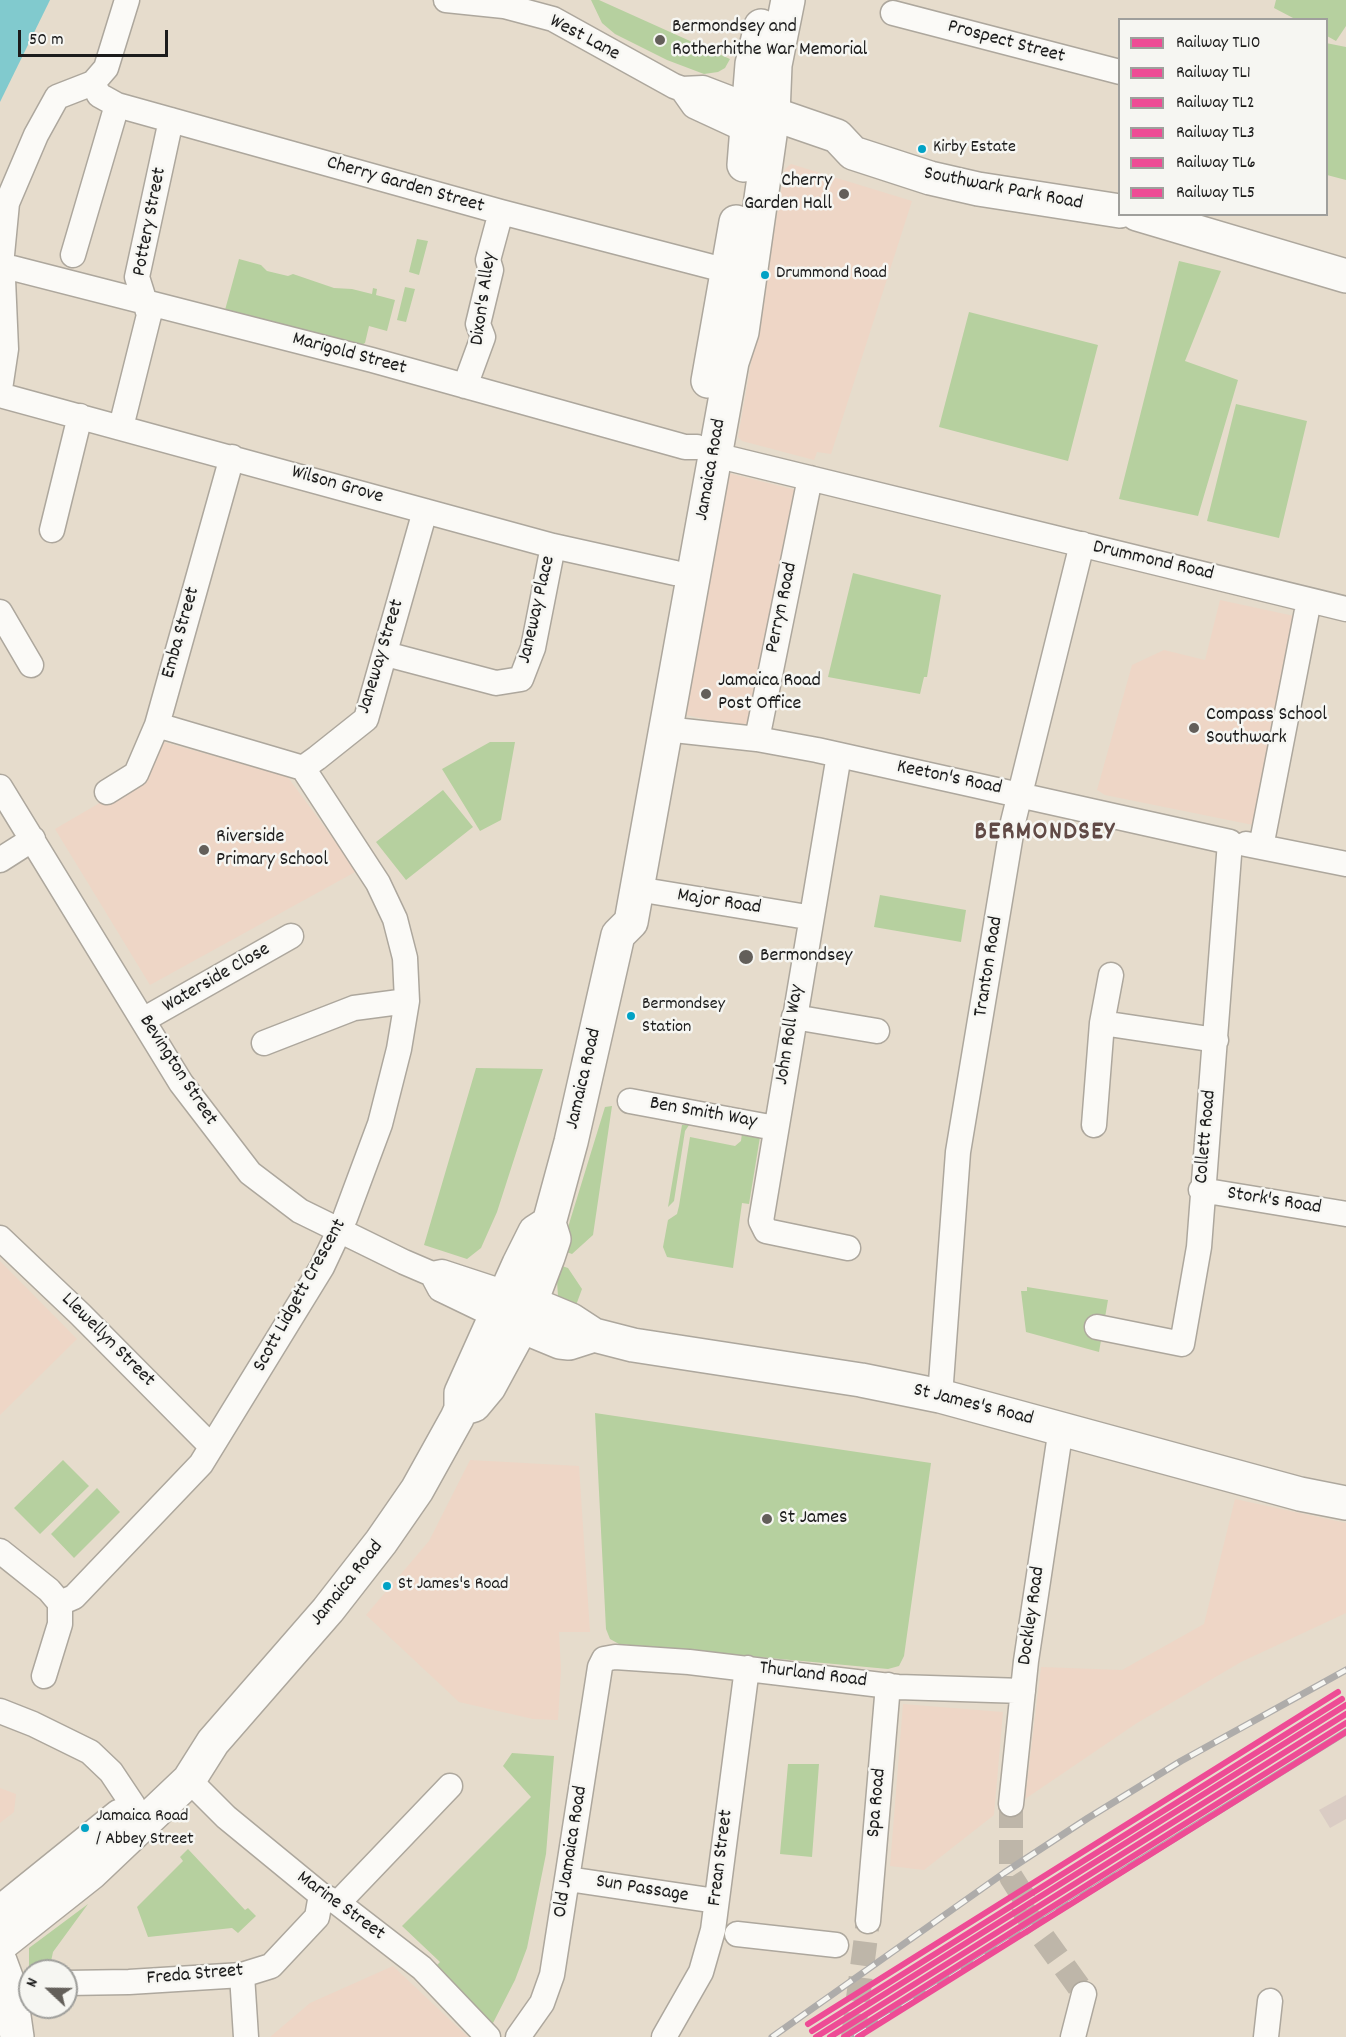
<!DOCTYPE html>
<html>
<head>
<meta charset="utf-8">
<style>
	body { margin:0 }
	#map { position:relative; width:1346px; height:2037px; overflow:hidden; background:#e6dccc; font-family:Dekko,sans-serif }
	canvas { display:block }
	.legend { position:absolute; left:1118px; top:18px; width:210px; height:198px; box-sizing:border-box; background:#f6f6f2; border:2px solid #9f9f9c; margin:0; padding:8px 10px; list-style:none; font-size:18px; color:#1c1c1c }
	.legend li { display:flex; align-items:center; gap:12px; height:30px }
	.legend b { width:30px; border:2px solid #9f9f9c }
	.north { position:absolute; left:18px; top:1959px; width:60px; height:60px; box-sizing:border-box; background:#f6f6f2; border:2px solid #9f9f9c; border-radius:50%; rotate:292deg; font-size:16px; font-weight:700; line-height:24px; text-align:center; color:#1c1c1c }
	.north::after { content:''; display:block; margin:auto; width:21px; height:27px; background:#635f5a; clip-path:polygon(50% 0,100% 100%,50% 72%,0 100%) }
	.scale { position:absolute; left:18px; top:30px; width:150px; height:27px; box-sizing:border-box; border:3px solid #1c1c1c; border-top:0; padding-left:8px; font-size:18px; line-height:21px; white-space:nowrap; color:#1c1c1c; -webkit-text-stroke:4px #f6f6f2; paint-order:stroke }
</style>
</head>
<body>
<div id="map">
<canvas width="1346" height="2037"></canvas>
<ul class="legend">
<li><b style="height:8px;background:#ee4b95"></b>Railway TL10</li>
<li><b style="height:8px;background:#ee4b95"></b>Railway TL1</li>
<li><b style="height:8px;background:#ee4b95"></b>Railway TL2</li>
<li><b style="height:8px;background:#ee4b95"></b>Railway TL3</li>
<li><b style="height:8px;background:#ee4b95"></b>Railway TL6</li>
<li><b style="height:8px;background:#ee4b95"></b>Railway TL5</li>
</ul>
<div class="north">N</div>
<div class="scale">50 m</div>
</div>
<script>
const g = document.querySelector('canvas').getContext('2d');
g.lineJoin = 'round';
function paint(path, color) {
  g.fillStyle = color;
  g.fill(path, 'evenodd');
}
function poly(rows) {
  const path = new Path2D();
  for (const r of rows) {
    path.moveTo(r[0], r[1]);
    for (let i = 2; i < r.length; i += 2) path.lineTo(r[i], r[i + 1]);
  }
  return path;
}
function strokePath(path, color, width, dash) {
  g.strokeStyle = color;
  g.lineWidth = width;
  g.lineCap = dash ? 'butt' : 'round';
  g.setLineDash(dash || []);
  g.stroke(path);
}
function label(font, color, halo, rows, align = 'center') {
  g.font = font + ' Dekko,sans-serif';
  g.lineWidth = 5;
  g.setLineDash([]);
  g.textBaseline = 'middle';
  g.strokeStyle = halo;
  g.fillStyle = color;
  for (const [text, x, y, turn = 0] of rows) {
    g.save();
    g.translate(x, y);
    g.rotate((+turn || 0) * Math.PI / 180);
    g.textAlign = isNaN(turn) ? turn : align;
    if (halo) g.strokeText(text, 0, 0);
    g.fillText(text, 0, 0);
    g.restore();
  }
}
paint(poly([
	[791,164,912,201,831,454,817,452,814,460,742,441,738,437,785,169],
	[728,473,796,490,746,728,686,715],
	[1220,600,1294,616,1253,825,1105,795,1097,790,1132,665,1164,650,1205,660],
	[156,740,287,776,357,871,150,985,55,829,144,777],
	[0,1261,77,1339,0,1415],
	[470,1460,579,1466,590,1632,559,1632,561,1670,558,1720,533,1719,459,1702,366,1615,429,1541],
	[1235,1499,1346,1523,1346,1613,1241,1662,1137,1723,1025,1799,1041,1667,1122,1670,1204,1624],
	[903,1704,1003,1712,994,1815,924,1870,890,1866],
	[0,1788,16,1794,14,1812,0,1823],
	[393,1966,468,2037,270,2037,310,2003]
]), '#eed6c6');
paint(poly([
	[1346,1795,1346,1819,1330,1828,1319,1810]
]), '#daccc4');
paint(poly([
	[591,0,599,0,730,59,725,68,718,72,704,74,667,60,615,34,602,23],
	[1276,0,1346,0,1346,26,1336,41,1327,36,1326,20,1295,19,1274,8],
	[1326,43,1346,47,1346,180,1327,175],
	[417,239,428,241,419,275,409,272],
	[239,259,261,265,267,271,288,276,293,274,334,288,352,289,372,294,373,288,377,289,376,295,395,300,387,331,369,326,365,343,358,347,225,310],
	[1179,261,1221,271,1185,361,1238,380,1198,516,1119,499],
	[405,287,415,289,406,322,397,320],
	[969,312,1098,345,1068,461,939,427],
	[1236,404,1307,421,1279,538,1207,521],
	[853,573,941,595,927,677,924,677,920,694,828,677],
	[490,742,515,742,501,820,480,831,442,769],
	[443,790,473,827,406,880,376,842],
	[880,895,966,910,961,942,874,927],
	[476,1068,543,1069,497,1212,481,1248,467,1259,424,1245],
	[612,1106,593,1235,572,1254,561,1250,605,1107],
	[682,1125,689,1125,685,1131,674,1201,668,1207],
	[742,1133,760,1137,749,1204,742,1203,733,1268,667,1257,663,1247,668,1220,677,1214,679,1206,690,1137,735,1146,741,1141],
	[556,1264,568,1268,582,1289,575,1308,558,1297],
	[1027,1287,1108,1300,1099,1352,1026,1332,1021,1291,1027,1291],
	[595,1413,931,1463,904,1656,899,1666,888,1669,619,1644,610,1639,606,1629],
	[63,1460,89,1486,40,1534,14,1508],
	[97,1488,120,1512,74,1558,51,1534],
	[512,1753,554,1756,546,1854,527,1948,515,1980,493,2023,489,2024,431,1971,440,1962,402,1926,531,1797,503,1766],
	[788,1764,819,1764,812,1857,780,1854],
	[188,1849,245,1910,248,1908,256,1916,238,1933,232,1928,148,1937,137,1907,183,1861,180,1857],
	[88,1904,53,1952,49,1971,30,1971,29,1974,29,1948]
]), '#b6d09f');
paint(poly([
	[0,0,50,0,0,102]
]), '#81cace');
strokePath(poly([
	[1011,1804,1011,1877,1023,1896,1024,1911,1084,1994],
	[853,2037,868,1921]
]), '#beb6a9', 24, [24, 12]);
const street = poly([
	[127,0,106,68,93,83,57,97,36,135,7,203,1,265,372,360,685,447,697,447],
	[446,0,504,6,553,19,674,86,682,89,703,88,750,106],
	[893,13,1120,72],
	[93,83,99,95,117,105,501,212,728,271],
	[682,89,694,106,748,131],
	[73,255,117,105],
	[465,386,483,337,478,324,491,270,488,260,501,212],
	[0,389,6,349,3,279],
	[0,395,553,546,675,573],
	[121,427,149,315,137,277,171,120],
	[715,455,1346,609],
	[52,530,80,416],
	[0,612,31,665],
	[386,654,496,683,521,679,533,648,553,546],
	[157,725,303,768,317,758,366,719,425,511],
	[665,729,757,739,817,750,1230,842,1199,1247,1182,1344,1097,1327],
	[757,739,810,478],
	[839,755,761,1221,766,1231,848,1248],
	[0,787,181,1083,250,1173,300,1211,404,1262,432,1274,442,1272,506,1293],
	[107,792,136,774,157,725,232,457],
	[1246,844,1346,864],
	[1261,847,1309,600],
	[0,860,33,839],
	[637,889,801,916],
	[794,1017,877,1031],
	[143,1020,291,936],
	[1102,1023,1216,1040],
	[264,1043,354,1008,407,1001],
	[630,1101,775,1128],
	[1094,1125,1102,1023,1111,975],
	[1201,1190,1346,1214],
	[0,1238,80,1314,211,1446],
	[432,1274,440,1289,496,1316],
	[940,1396,958,1152,1013,822,1082,544],
	[0,1551,49,1590,60,1603,60,1624,44,1676],
	[60,1603,74,1597,201,1464,322,1267,345,1218,380,1124,399,1049,407,1001,405,958,395,919,378,883,303,768],
	[0,1711,33,1724,90,1752,111,1772,133,1805],
	[189,1780,226,1817,321,1895,338,1903,422,1968,488,2037],
	[1011,1804,1026,1661,1061,1428],
	[568,1879,716,1901],
	[338,1903,450,1786],
	[868,1921,888,1685],
	[737,1934,836,1945],
	[242,1975,246,2037],
	[66,1983,129,1982,242,1975,271,1966,317,1917,321,1895],
	[518,2037,542,2003,552,1975,600,1667,604,1659,615,1657,689,1662,898,1687,1023,1691],
	[664,2037,701,1972,713,1930,747,1668],
	[1073,2037,1084,1994],
	[1266,2037,1270,2001]
]);
const secondary = poly([
	[750,106,837,136,853,153,930,178,978,189,1120,211],
	[1137,214,1346,276],
	[506,1293,571,1320,594,1335,633,1345,861,1380,940,1396,1300,1494,1346,1503],
	[497,1316,560,1342,569,1343,594,1335],
	[0,1961,10,1988,17,2037]
]);
const primary = poly([
	[744,165,752,64,761,26],
	[708,381,736,222],
	[461,1409,474,1405,489,1387,521,1328,548,1257,554,1239,549,1223,571,1142,618,935,631,922,732,362,742,332,773,114,775,65,788,0],
	[0,1913,120,1816],
	[0,1945,91,1873,189,1780,213,1742,328,1610,381,1542,417,1490,457,1418,461,1409,461,1393,519,1264,535,1232,549,1223]
]);
strokePath(street, '#ada79d', 27);
strokePath(secondary, '#ada79d', 36);
strokePath(primary, '#ada79d', 36);
strokePath(street, '#fbfaf7', 24);
strokePath(secondary, '#fbfaf7', 33);
strokePath(primary, '#fbfaf7', 33);
const rail = poly([
	[772,2037,1004,1873,1088,1818,1181,1761,1346,1670],
	[855,2037,1346,1732]
]);
strokePath(rail, '#aeacaa', 7);
strokePath(rail, '#f6f6f2', 4.5, [14]);
strokePath(poly([
	[816,2037,1346,1705]
]), '#ee4b95', 6);
strokePath(poly([
	[830,2037,1346,1714]
]), '#ee4b95', 6);
strokePath(poly([
	[812,2031,1342,1699]
]), '#ee4b95', 6);
strokePath(poly([
	[844,2037,1346,1723]
]), '#ee4b95', 6);
strokePath(poly([
	[808,2024,1338,1692]
]), '#ee4b95', 6);
strokePath(poly([
	[858,2037,1346,1732]
]), '#ee4b95', 6);
for (const [x, y, r, color] of [
	[660,40,6,"#635f5a"],
	[922,149,5,"#01a2c5"],
	[844,194,6,"#635f5a"],
	[765,275,5,"#01a2c5"],
	[706,694,6,"#635f5a"],
	[1194,728,6,"#635f5a"],
	[204,850,6,"#635f5a"],
	[746,957,8,"#635f5a"],
	[631,1016,5,"#01a2c5"],
	[767,1519,6,"#635f5a"],
	[387,1586,5,"#01a2c5"],
	[85,1828,5,"#01a2c5"]
]) {
  const dot = new Path2D();
  dot.arc(x, y, r, 0, 2 * Math.PI);
  g.fillStyle = color;
  g.fill(dot);
  strokePath(dot, '#f6f6f2', 2);
}
label('18px', '#1c1c1c', '#f6f6f2', [
	["Kirby Estate",933,149],
	["Drummond Road",776,275],
	["Bermondsey",642,1006],
	["Station",642,1029],
	["St James's Road",398,1586],
	["Jamaica Road",96,1818],
	["/ Abbey Street",96,1841]
], 'left');
label('20px', '#1c1c1c', '#f6f6f2', [
	["Bermondsey and",672,28],
	["Rotherhithe War Memorial",672,51],
	["Cherry",832,182,"right"],
	["Garden Hall",832,205,"right"],
	["Jamaica Road",718,682],
	["Post Office",718,705],
	["Compass School",1206,716],
	["Southwark",1206,739],
	["Riverside",216,838],
	["Primary School",216,861],
	["Bermondsey",760,957],
	["St James",779,1519]
], 'left');
label('20px', '#1c1c1c', '#f6f6f2', [
	["West Lane",584,39,28],
	["Prospect Street",1006,43,15],
	["Cherry Garden Street",405,186,16],
	["Southwark Park Road",1003,190,11],
	["Pottery Street",151,222,-79],
	["Dixon's Alley",485,299,-82],
	["Marigold Street",349,355,15],
	["Jamaica Road",712,470,-80],
	["Wilson Grove",337,486,16],
	["Drummond Road",1153,562,13],
	["Perryn Road",783,608,-78],
	["Janeway Place",538,610,-77],
	["Emba Street",182,633,-74],
	["Janeway Street",382,657,-73],
	["Keeton's Road",949,779,12],
	["Major Road",719,903,9],
	["Tranton Road",990,967,-81],
	["Waterside Close",217,979,-30],
	["John Roll Way",791,1035,-81],
	["Bevington Street",177,1071,57],
	["Jamaica Road",585,1079,-77],
	["Ben Smith Way",703,1114,10],
	["Collett Road",1207,1137,-85],
	["Stork's Road",1274,1202,9],
	["Scott Lidgett Crescent",301,1296,-61],
	["Llewellyn Street",107,1341,45],
	["St James's Road",973,1406,14],
	["Jamaica Road",348,1584,-51],
	["Dockley Road",1033,1616,-82],
	["Thurland Road",813,1676,7],
	["Spa Road",878,1803,-85],
	["Old Jamaica Road",572,1852,-81],
	["Frean Street",722,1858,-83],
	["Sun Passage",642,1890,9],
	["Marine Street",340,1907,36],
	["Freda Street",195,1976,-5]
]);
g.letterSpacing = '1.5px';
label('bold 26px', '#614a46', '#f6f6f2', [
	["BERMONDSEY",1045,834]
]);
g.letterSpacing = '0px';
</script>
</body>
</html>
